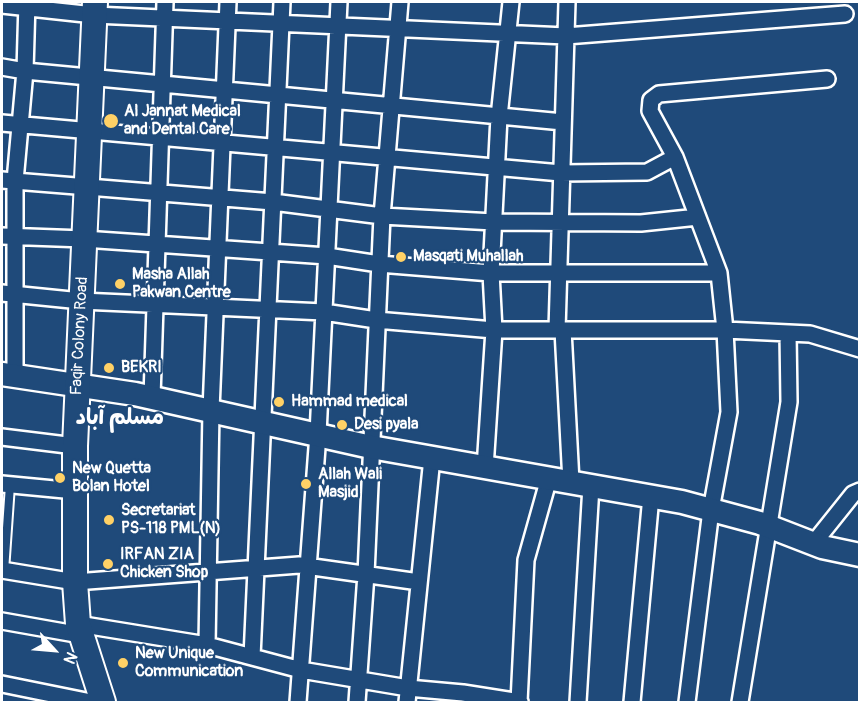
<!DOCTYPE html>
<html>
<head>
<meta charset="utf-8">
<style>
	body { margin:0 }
	#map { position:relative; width:861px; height:704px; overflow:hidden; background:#1f4a7a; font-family:Pangolin,sans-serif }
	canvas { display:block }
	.frame { position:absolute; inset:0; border:3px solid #fff; pointer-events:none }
	.north { position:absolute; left:24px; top:620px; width:60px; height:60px; -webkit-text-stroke:4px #1f4a7a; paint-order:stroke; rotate:116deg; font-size:16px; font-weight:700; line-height:24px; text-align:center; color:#fff }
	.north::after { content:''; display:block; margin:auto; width:21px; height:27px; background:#fff; clip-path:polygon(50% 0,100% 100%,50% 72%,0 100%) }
</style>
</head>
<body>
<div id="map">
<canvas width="861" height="704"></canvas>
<div class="frame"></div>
<div class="north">N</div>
</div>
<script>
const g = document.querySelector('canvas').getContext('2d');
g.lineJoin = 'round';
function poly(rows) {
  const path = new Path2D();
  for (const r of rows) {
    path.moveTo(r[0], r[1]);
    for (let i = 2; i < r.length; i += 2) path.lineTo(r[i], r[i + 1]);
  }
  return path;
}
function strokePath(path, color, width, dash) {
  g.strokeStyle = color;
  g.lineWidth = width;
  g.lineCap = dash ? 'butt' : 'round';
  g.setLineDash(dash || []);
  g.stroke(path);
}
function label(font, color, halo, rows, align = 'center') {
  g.font = font + ' Pangolin,"Playpen Sans Arabic",sans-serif';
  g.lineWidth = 4.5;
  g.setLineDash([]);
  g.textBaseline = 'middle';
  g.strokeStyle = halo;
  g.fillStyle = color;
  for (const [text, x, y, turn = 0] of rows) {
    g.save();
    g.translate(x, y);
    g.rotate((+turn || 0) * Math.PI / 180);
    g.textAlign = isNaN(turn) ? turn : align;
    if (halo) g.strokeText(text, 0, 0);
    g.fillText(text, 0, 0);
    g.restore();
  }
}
const lane = poly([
	[4,571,10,485]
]);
const street = poly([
	[2,5,94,15,566,36,845,14],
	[2,67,25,71,563,122],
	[2,123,561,173,647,172,675,157],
	[2,180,273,202,382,216,494,222,641,223,698,217],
	[2,236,84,239,327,256,379,264,491,273,719,273],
	[2,293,81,301,324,312,376,320,494,330,725,330,810,334,860,349],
	[557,330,567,2],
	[563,330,571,482],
	[15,376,15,181,25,71,27,2],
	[152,397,165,2],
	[2,437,75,446],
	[485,468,494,330,491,273,499,117,511,2],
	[2,484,75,491],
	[813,544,853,494,860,491],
	[2,570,75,582,299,565,419,582],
	[2,621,81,635],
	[78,624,207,645,301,670,408,688,463,693,520,702],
	[207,645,211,410,228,2],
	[252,657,282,2],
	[2,684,91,702],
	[298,702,318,434,339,2],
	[357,702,366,574,382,216,400,2],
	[407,702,432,458],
	[519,702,526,560,549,478],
	[578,702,591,486],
	[632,702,651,496],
	[687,702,711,510,729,412,725,330,719,273,675,157,650,111,651,100,659,94,827,79],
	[740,702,789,402,788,333]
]);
const secondary = poly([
	[2,374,135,394,371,447,682,502,760,523,822,547,860,555]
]);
const primary = poly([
	[95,2,75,446,75,582,78,624,103,702]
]);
strokePath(lane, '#fff', 12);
strokePath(street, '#fff', 20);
strokePath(secondary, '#fff', 27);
strokePath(primary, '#fff', 28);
strokePath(lane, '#1f4a7a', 8);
strokePath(street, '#1f4a7a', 15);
strokePath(secondary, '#1f4a7a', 22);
strokePath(primary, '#1f4a7a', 24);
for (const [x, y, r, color] of [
	[111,121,8,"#ffd166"],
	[401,257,6,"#ffd166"],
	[120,284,6,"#ffd166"],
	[109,368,6,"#ffd166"],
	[279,402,6,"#ffd166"],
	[342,425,6,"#ffd166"],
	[60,478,6,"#ffd166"],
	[306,484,6,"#ffd166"],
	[109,520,6,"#ffd166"],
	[108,564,6,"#ffd166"],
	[123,663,6,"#ffd166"]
]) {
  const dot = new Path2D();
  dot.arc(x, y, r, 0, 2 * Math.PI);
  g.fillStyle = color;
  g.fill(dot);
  strokePath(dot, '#1f4a7a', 2);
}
label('bold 16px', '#fff', '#1f4a7a', [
	["Al Jannat Medical",124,112],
	["and Dental Care",124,130],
	["Masqati Muhallah",413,257],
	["Masha Allah",132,275],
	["Pakwan Centre",132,293],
	["BEKRI",121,368],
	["Hammad medical",291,402],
	["Desi pyala",354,425],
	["New Quetta",72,469],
	["Bolan Hotel",72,487],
	["Allah Wali",318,475],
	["Masjid",318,493],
	["Secretariat",121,511],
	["PS-118 PML(N)",121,529],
	["IRFAN ZIA",120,555],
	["Chicken Shop",120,573],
	["New Unique",135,654],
	["Communication",135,672]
], 'left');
label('16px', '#fff', '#1f4a7a', [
	["Faqir Colony Road",80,336,-87]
]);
label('bold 22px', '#fff', '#1f4a7a', [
	["مسلم آباد",120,418]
]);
</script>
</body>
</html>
